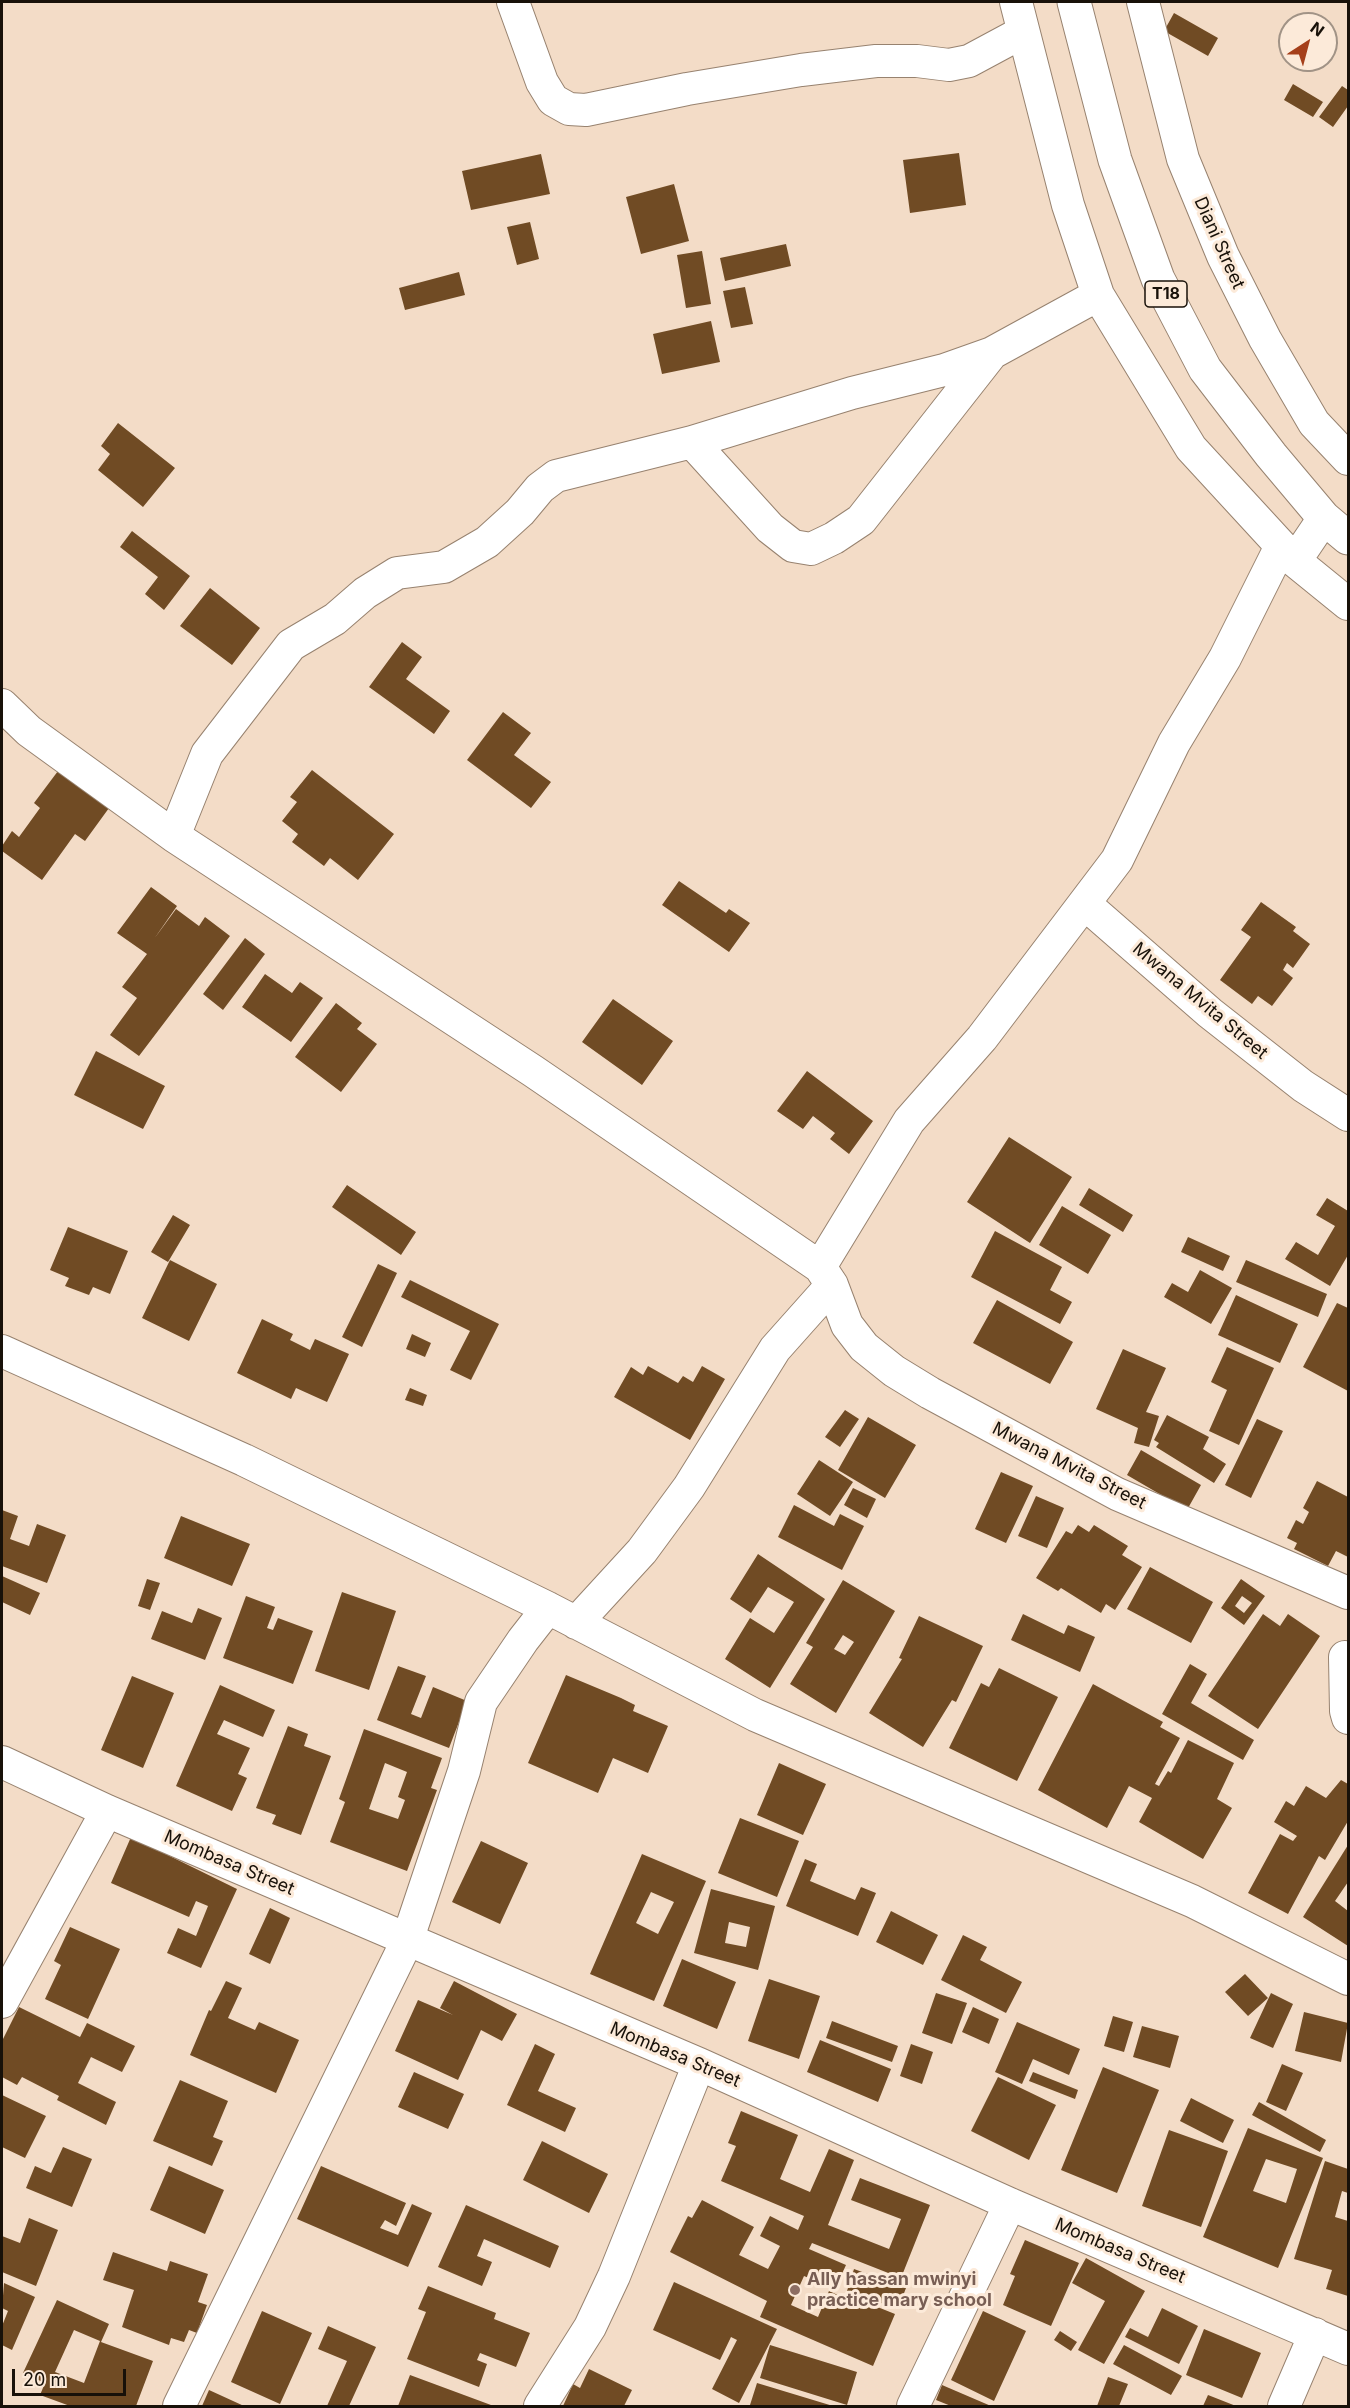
<!DOCTYPE html>
<html>
<head>
<meta charset="utf-8">
<style>
	body { margin:0 }
	#map { position:relative; width:1350px; height:2408px; overflow:hidden; background:#f3dcc7; font-family:Inter,sans-serif }
	canvas { display:block }
	.frame { position:absolute; inset:0; border:3px solid #181109; pointer-events:none }
	.north { position:absolute; left:1278px; top:12px; width:60px; height:60px; box-sizing:border-box; background:#fcead9; border:2px solid #a19386; border-radius:50%; rotate:36deg; font-size:16px; font-weight:700; line-height:24px; text-align:center; color:#181109 }
	.north::after { content:''; display:block; margin:auto; width:21px; height:27px; background:#a53f1a; clip-path:polygon(50% 0,100% 100%,50% 72%,0 100%) }
	.scale { position:absolute; left:12px; top:2369px; width:114px; height:27px; box-sizing:border-box; border:3px solid #181109; border-top:0; padding-left:8px; font-size:18px; line-height:21px; white-space:nowrap; color:#181109; -webkit-text-stroke:4px #fcead9; paint-order:stroke }
</style>
</head>
<body>
<div id="map">
<canvas width="1350" height="2408"></canvas>
<div class="frame"></div>
<div class="north">N</div>
<div class="scale">20 m</div>
</div>
<script>
const g = document.querySelector('canvas').getContext('2d');
g.lineJoin = 'round';
function paint(path, color) {
  g.fillStyle = color;
  g.fill(path, 'evenodd');
}
function poly(rows) {
  const path = new Path2D();
  for (const r of rows) {
    path.moveTo(r[0], r[1]);
    for (let i = 2; i < r.length; i += 2) path.lineTo(r[i], r[i + 1]);
  }
  return path;
}
function strokePath(path, color, width, dash) {
  g.strokeStyle = color;
  g.lineWidth = width;
  g.lineCap = dash ? 'butt' : 'round';
  g.setLineDash(dash || []);
  g.stroke(path);
}
function label(font, color, halo, rows, align = 'center') {
  g.font = font + ' Inter,sans-serif';
  g.lineWidth = 6;
  g.setLineDash([]);
  g.textBaseline = 'middle';
  g.strokeStyle = halo;
  g.fillStyle = color;
  for (const [text, x, y, turn = 0] of rows) {
    g.save();
    g.translate(x, y);
    g.rotate((+turn || 0) * Math.PI / 180);
    g.textAlign = isNaN(turn) ? turn : align;
    if (halo) g.strokeText(text, 0, 0);
    g.fillText(text, 0, 0);
    g.restore();
  }
}
paint(poly([
	[1174,13,1218,38,1208,56,1164,31],
	[1293,84,1323,102,1313,117,1284,100],
	[1342,86,1348,90,1348,106,1333,127,1319,117],
	[959,153,966,205,910,213,903,160],
	[541,154,550,194,471,210,462,171],
	[674,184,689,241,641,254,626,197],
	[530,222,539,259,517,265,507,227],
	[786,244,791,266,725,281,720,258],
	[702,251,711,304,686,308,677,255],
	[459,272,465,295,405,310,399,288],
	[745,287,753,324,731,328,723,291],
	[711,321,720,362,662,374,653,334],
	[118,423,175,468,143,507,98,470,110,454,101,446],
	[132,531,190,576,164,610,145,594,158,577,120,547],
	[210,588,260,628,232,665,180,626],
	[402,642,422,657,406,679,450,711,434,734,369,687],
	[503,712,531,733,514,755,551,782,531,808,467,760],
	[312,770,394,834,358,880,330,858,324,866,292,842,298,834,282,821,297,802,290,797],
	[58,771,109,808,85,841,75,834,42,880,2,851,2,846,12,831,19,837,40,808,34,803],
	[679,881,726,913,729,909,750,923,729,952,662,905],
	[151,887,177,906,154,939,176,909,199,926,205,917,230,936,139,1056,110,1035,137,998,122,987,147,954,117,933],
	[1261,902,1296,927,1293,931,1310,944,1293,968,1287,963,1283,970,1293,978,1272,1006,1258,996,1252,1004,1220,980,1251,937,1241,930],
	[245,938,265,954,223,1010,203,994],
	[265,974,292,993,300,982,323,998,291,1042,242,1007],
	[613,999,673,1041,642,1085,582,1042],
	[336,1003,362,1023,357,1029,377,1044,341,1092,295,1057],
	[96,1051,165,1086,143,1129,74,1095],
	[807,1071,873,1121,849,1154,830,1139,835,1133,813,1116,803,1129,777,1111],
	[1009,1137,1072,1177,1030,1243,967,1202],
	[347,1185,416,1232,401,1255,332,1207],
	[1089,1188,1133,1215,1123,1232,1079,1205],
	[1327,1198,1348,1211,1348,1255,1330,1286,1285,1259,1296,1242,1318,1255,1335,1226,1316,1215],
	[1062,1206,1111,1235,1088,1274,1039,1245],
	[173,1215,190,1225,168,1262,151,1252],
	[68,1227,128,1251,110,1294,93,1287,89,1295,65,1286,69,1278,50,1270],
	[995,1231,1062,1267,1050,1290,1072,1302,1060,1324,971,1277],
	[1188,1237,1230,1256,1223,1271,1181,1252],
	[170,1260,217,1284,189,1341,142,1318],
	[1246,1260,1327,1294,1318,1317,1236,1282],
	[378,1264,397,1273,362,1347,342,1337],
	[1200,1270,1232,1288,1211,1324,1164,1297,1172,1283,1188,1292],
	[410,1280,499,1324,471,1380,450,1370,470,1331,401,1297],
	[1236,1295,1298,1324,1280,1363,1218,1335],
	[997,1300,1073,1342,1050,1384,973,1343],
	[1337,1303,1348,1308,1348,1391,1303,1367],
	[262,1319,293,1334,290,1340,310,1350,315,1339,349,1354,327,1402,296,1388,291,1399,237,1373],
	[412,1334,431,1343,425,1357,406,1349],
	[1227,1347,1274,1368,1239,1445,1209,1431,1227,1390,1211,1382],
	[1123,1349,1166,1368,1146,1412,1159,1416,1149,1447,1134,1443,1138,1428,1096,1409],
	[648,1366,678,1383,683,1376,693,1382,702,1366,725,1379,690,1440,614,1397,631,1367,643,1375],
	[410,1388,427,1395,423,1406,405,1400],
	[845,1410,859,1419,840,1447,825,1437],
	[1167,1415,1209,1437,1203,1449,1226,1464,1214,1483,1156,1447,1159,1443,1154,1440],
	[868,1417,916,1445,885,1498,838,1470],
	[1257,1419,1283,1431,1251,1498,1225,1485],
	[1141,1450,1201,1485,1187,1510,1127,1475],
	[819,1460,853,1482,830,1516,797,1494],
	[1001,1472,1033,1486,1006,1543,975,1529],
	[1317,1481,1348,1497,1348,1557,1336,1551,1328,1566,1294,1549,1297,1543,1287,1538,1296,1520,1303,1524,1309,1512,1303,1508],
	[853,1488,876,1499,867,1518,844,1505],
	[1036,1496,1064,1508,1047,1548,1018,1536],
	[794,1505,834,1526,840,1514,864,1526,842,1570,778,1537],
	[2,1510,18,1516,10,1539,29,1546,37,1524,66,1535,47,1583,2,1566],
	[181,1516,250,1544,232,1586,164,1558],
	[1078,1525,1089,1532,1094,1525,1128,1546,1122,1555,1142,1567,1115,1610,1106,1604,1101,1613,1061,1588,1058,1591,1036,1578,1066,1531,1072,1534],
	[758,1554,825,1599,770,1688,725,1659,750,1618,774,1633,794,1602,768,1587,751,1613,730,1599],
	[1150,1567,1213,1602,1191,1643,1127,1609],
	[2,1576,40,1593,30,1615,2,1602],
	[147,1579,160,1583,150,1610,138,1606],
	[1241,1579,1265,1596,1244,1625,1221,1608],
	[1242,1596,1252,1603,1244,1613,1235,1606],
	[843,1580,895,1611,836,1713,790,1684,813,1647,806,1643],
	[843,1635,854,1642,845,1655,834,1649],
	[342,1592,396,1611,369,1690,315,1671],
	[246,1596,275,1607,267,1628,273,1630,278,1618,313,1631,293,1684,223,1658],
	[198,1608,222,1618,205,1660,151,1639,162,1611,192,1623],
	[1023,1614,1064,1634,1068,1625,1095,1637,1080,1672,1011,1640],
	[1263,1614,1280,1626,1288,1614,1320,1636,1258,1729,1208,1696],
	[919,1616,983,1646,956,1702,952,1700,923,1747,869,1713,902,1659,899,1658],
	[1190,1664,1207,1674,1191,1703,1254,1740,1243,1760,1162,1714],
	[398,1666,426,1676,411,1714,421,1718,433,1687,467,1701,449,1748,377,1720],
	[999,1668,1058,1697,1017,1781,949,1748,981,1683,989,1687],
	[566,1675,621,1698,635,1705,633,1711,668,1726,648,1773,613,1758,598,1793,528,1763],
	[132,1676,174,1693,143,1768,101,1750],
	[1093,1684,1163,1722,1160,1727,1180,1738,1155,1784,1159,1786,1168,1771,1171,1773,1188,1740,1234,1763,1217,1799,1232,1808,1203,1859,1139,1822,1152,1798,1129,1786,1107,1828,1038,1790],
	[220,1685,275,1710,263,1737,224,1720,217,1734,250,1748,238,1774,247,1778,232,1811,176,1786],
	[288,1726,308,1734,304,1746,331,1756,301,1835,272,1824,276,1815,256,1808],
	[364,1729,442,1758,431,1788,437,1790,407,1871,330,1842,345,1802,339,1799],
	[385,1763,407,1772,398,1797,405,1800,398,1819,369,1809],
	[779,1763,826,1784,803,1835,757,1815],
	[1341,1780,1348,1784,1348,1821,1325,1860,1319,1856,1288,1914,1248,1893,1280,1834,1293,1841,1297,1836,1274,1822,1286,1801,1294,1806,1306,1786,1326,1798],
	[740,1818,799,1841,777,1897,718,1873],
	[131,1837,237,1889,201,1968,167,1953,178,1928,196,1936,208,1906,196,1901,189,1917,111,1883],
	[481,1841,528,1863,500,1924,452,1902],
	[1348,1845,1348,1882,1335,1901,1348,1911,1348,1946,1303,1917],
	[642,1854,706,1881,654,2001,590,1974],
	[651,1892,674,1902,658,1934,636,1923],
	[805,1859,817,1864,810,1881,855,1900,861,1887,876,1893,858,1936,786,1906],
	[711,1889,775,1906,758,1970,694,1953],
	[729,1922,750,1927,746,1947,725,1943],
	[270,1908,290,1918,270,1964,249,1954],
	[891,1911,938,1935,923,1965,876,1942],
	[70,1927,120,1949,88,2019,45,1999,61,1965,54,1961],
	[963,1935,987,1947,980,1960,1022,1982,1006,2013,941,1980],
	[682,1959,736,1982,717,2029,663,2006],
	[1245,1974,1268,1998,1248,2016,1225,1992],
	[769,1979,820,1996,799,2059,748,2041],
	[226,1981,242,1988,228,2018,255,2030,259,2022,299,2040,276,2093,190,2055,209,2010,211,2011],
	[454,1981,517,2014,502,2041,481,2030,458,2080,395,2051,418,2000,453,2015,440,2008],
	[936,1993,967,2003,952,2044,922,2033],
	[1271,1993,1293,2004,1273,2048,1250,2038],
	[19,2007,80,2037,87,2023,135,2046,122,2072,91,2057,78,2083,116,2102,106,2125,57,2100,59,2096,22,2077,17,2085,2,2077,2,2041],
	[973,2007,999,2019,989,2044,962,2032],
	[1304,2012,1348,2023,1341,2062,1295,2051],
	[1113,2016,1133,2022,1124,2052,1104,2046],
	[832,2021,898,2046,892,2062,826,2038],
	[1017,2022,1080,2049,1069,2075,1033,2059,1022,2084,995,2072],
	[1142,2026,1179,2036,1170,2068,1133,2057],
	[820,2040,891,2069,878,2102,807,2072],
	[535,2044,555,2054,538,2091,576,2108,565,2132,507,2105],
	[911,2044,933,2052,922,2084,900,2076],
	[1282,2064,1303,2073,1286,2111,1266,2102],
	[1103,2067,1159,2090,1117,2193,1061,2170],
	[414,2072,464,2094,448,2129,398,2107],
	[1033,2072,1078,2090,1075,2099,1029,2081],
	[998,2077,1056,2105,1029,2160,971,2131],
	[180,2080,228,2101,213,2137,223,2141,212,2166,153,2141],
	[2,2095,46,2116,25,2158,2,2147],
	[1191,2098,1234,2120,1223,2143,1180,2121],
	[1259,2102,1326,2140,1320,2152,1252,2115],
	[741,2111,798,2135,780,2179,810,2192,829,2149,854,2160,828,2225,889,2249,901,2219,851,2200,860,2178,930,2205,901,2278,812,2243,809,2249,846,2265,835,2289,804,2276,791,2305,818,2317,829,2291,864,2307,865,2302,895,2314,873,2366,760,2317,767,2301,670,2252,688,2216,692,2218,702,2200,754,2227,739,2255,768,2269,780,2246,760,2236,770,2216,798,2230,804,2216,721,2181,736,2146,728,2143],
	[1248,2128,1323,2158,1278,2268,1203,2237],
	[1266,2159,1297,2169,1286,2203,1253,2191],
	[1169,2130,1228,2151,1201,2227,1142,2206],
	[542,2141,608,2174,589,2213,523,2180],
	[63,2147,92,2159,72,2207,26,2188,35,2166,51,2173],
	[1325,2161,1348,2169,1348,2193,1342,2191,1335,2217,1348,2221,1348,2296,1326,2289,1332,2270,1294,2259],
	[169,2166,224,2190,205,2234,150,2210],
	[321,2166,406,2203,396,2226,385,2220,380,2228,398,2235,412,2204,432,2213,408,2267,297,2219],
	[466,2205,559,2246,550,2268,484,2239,477,2256,492,2262,482,2286,438,2267],
	[29,2218,58,2230,36,2286,2,2272,2,2236,20,2243],
	[1025,2240,1079,2263,1051,2326,1003,2305,1015,2276,1010,2274],
	[113,2252,167,2271,170,2261,208,2274,198,2302,207,2305,197,2333,189,2330,184,2342,171,2338,169,2345,122,2327,134,2290,103,2280],
	[1086,2258,1145,2291,1104,2364,1078,2350,1105,2301,1072,2283],
	[854,2269,906,2288,898,2309,847,2291],
	[674,2282,777,2329,739,2403,712,2389,737,2340,731,2337,720,2360,653,2330],
	[4,2283,35,2297,12,2350,2,2345,2,2326,8,2311,2,2308],
	[428,2286,496,2313,494,2319,530,2333,516,2367,480,2353,477,2360,487,2364,479,2387,407,2359,426,2312,418,2309],
	[57,2300,109,2324,101,2342,153,2361,136,2406,70,2406,40,2395,45,2383,23,2373],
	[74,2330,100,2341,84,2383,55,2372],
	[1162,2308,1198,2326,1179,2364,1125,2337,1130,2328,1148,2337],
	[262,2311,312,2333,280,2404,231,2382],
	[983,2311,1026,2331,994,2401,951,2380],
	[328,2326,376,2347,349,2406,327,2406,347,2361,318,2349],
	[1204,2329,1261,2353,1242,2398,1186,2375],
	[1060,2331,1077,2342,1071,2351,1054,2340],
	[770,2345,857,2372,847,2405,760,2378],
	[1124,2345,1182,2376,1171,2395,1113,2364],
	[589,2369,632,2390,624,2406,563,2406,573,2384,580,2388],
	[410,2375,491,2405,490,2406,398,2406],
	[1108,2377,1128,2384,1119,2406,1097,2406],
	[757,2383,833,2406,832,2406,750,2405],
	[942,2385,991,2406,951,2406,936,2400],
	[209,2390,244,2406,202,2406],
	[1208,2395,1236,2406,1203,2406]
]), '#704b24');
const street = poly([
	[513,2,542,82,553,100,569,109,586,110,687,89,801,70,876,61,917,61,949,65,969,61,1023,32],
	[1016,2,1068,205,1098,295,1191,448,1295,561,1348,604],
	[1143,2,1183,159,1223,256,1265,339,1314,423,1348,459],
	[692,442,770,528,793,546,811,549,834,538,861,520,992,353],
	[1295,561,1324,518],
	[2,705,29,731,174,836,533,1071,820,1267,832,1285,847,1325,864,1347,894,1371,930,1393,1117,1494,1348,1593],
	[174,836,207,754,291,645,335,619,365,593,397,573,444,567,487,542,520,512,540,488,556,476,692,442,852,393,944,370,992,353,1098,295],
	[1085,904,1210,1013,1303,1086,1348,1115],
	[820,1267,909,1121,982,1038,1117,860,1174,743,1225,658,1281,546],
	[2,1351,244,1460,548,1608,755,1715,1192,1901,1348,1979],
	[576,1623,642,1551,689,1487,775,1349,832,1285],
	[1345,1657,1346,1711,1348,1718],
	[2,1762,107,1811,699,2064,1010,2204,1348,2349],
	[2,2002,107,1811],
	[179,2406,407,1941,464,1771,481,1702,523,1640,548,1608],
	[540,2406,590,2327,614,2276,699,2064],
	[913,2406,1010,2204],
	[1284,2406,1315,2334]
]);
const primary = poly([
	[1074,2,1115,160,1158,279,1205,369,1271,455,1324,518,1348,538]
]);
strokePath(street, '#97826f', 34);
strokePath(primary, '#97826f', 35);
strokePath(street, '#fff', 32);
strokePath(primary, '#fff', 33);
for (const [x, y, r, color] of [
	[795,2290,6,"#8d6e63"]
]) {
  const dot = new Path2D();
  dot.arc(x, y, r, 0, 2 * Math.PI);
  g.fillStyle = color;
  g.fill(dot);
  strokePath(dot, '#fcead9', 2);
}
for (const [x, y, w] of [
	[1166,294,42]
]) {
  const box = new Path2D();
  box.roundRect(x - w / 2, y - 13, w, 26, 4.5);
  g.fillStyle = '#fcead9';
  g.fill(box);
  strokePath(box, '#181109', 1.5);
}
label('bold 16px', '#181109', null, [
	["T18",1166,294]
]);
label('18px', '#181109', '#fcead9', [
	["Diani Street",1219,243,66],
	["Mwana Mvita Street",1200,1001,40],
	["Mwana Mvita Street",1069,1466,27],
	["Mombasa Street",229,1863,23],
	["Mombasa Street",675,2055,23],
	["Mombasa Street",1120,2251,23]
]);
label('bold 18px', '#785e54', '#fcead9', [
	["Ally hassan mwinyi",807,2280],
	["practice mary school",807,2301]
], 'left');
</script>
</body>
</html>
